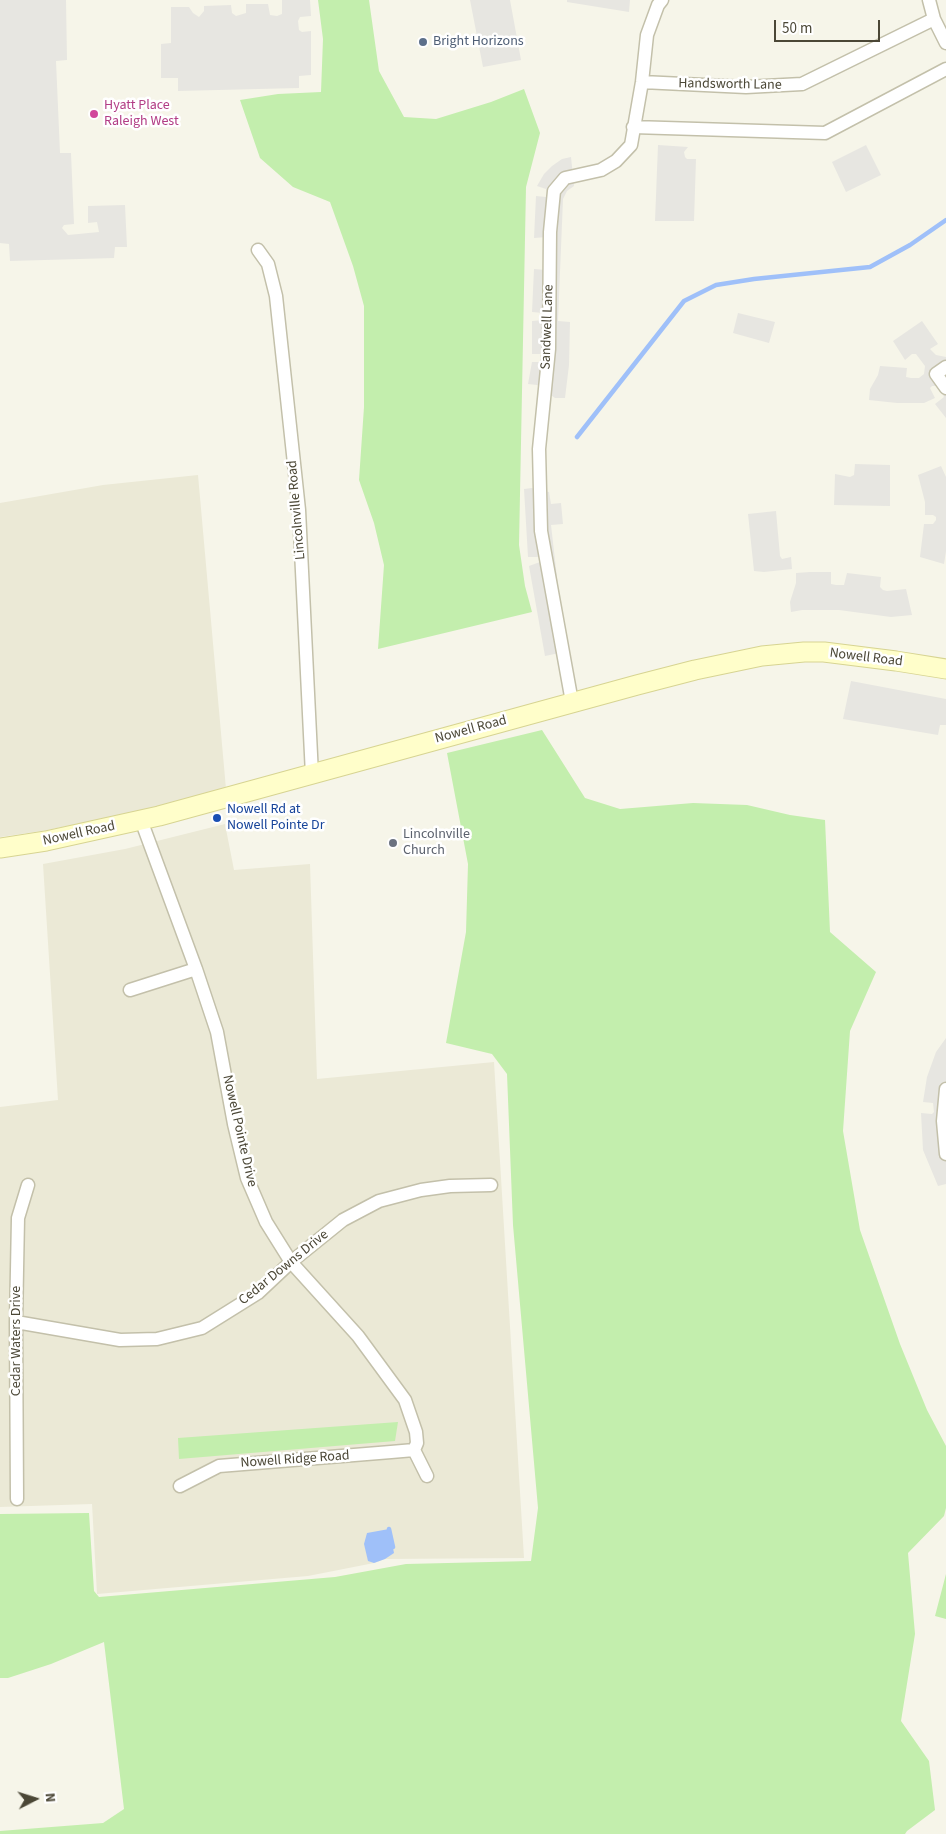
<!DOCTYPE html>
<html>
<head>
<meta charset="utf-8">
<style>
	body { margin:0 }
	#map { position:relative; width:946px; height:1834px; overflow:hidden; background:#f6f5e9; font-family:"Source Sans 3",sans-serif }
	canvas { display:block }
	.north { position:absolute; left:10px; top:1774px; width:50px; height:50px; -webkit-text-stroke:4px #fff; paint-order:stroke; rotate:85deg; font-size:14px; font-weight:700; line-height:20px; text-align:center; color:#4b4736 }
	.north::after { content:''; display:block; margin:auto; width:18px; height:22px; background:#4b4736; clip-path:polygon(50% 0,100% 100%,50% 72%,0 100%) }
	.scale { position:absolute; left:774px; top:20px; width:106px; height:22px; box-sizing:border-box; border:2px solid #4b4736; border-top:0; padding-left:6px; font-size:15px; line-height:18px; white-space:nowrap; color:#4b4736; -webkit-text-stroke:4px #fff; paint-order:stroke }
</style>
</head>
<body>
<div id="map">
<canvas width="946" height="1834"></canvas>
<div class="north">N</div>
<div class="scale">50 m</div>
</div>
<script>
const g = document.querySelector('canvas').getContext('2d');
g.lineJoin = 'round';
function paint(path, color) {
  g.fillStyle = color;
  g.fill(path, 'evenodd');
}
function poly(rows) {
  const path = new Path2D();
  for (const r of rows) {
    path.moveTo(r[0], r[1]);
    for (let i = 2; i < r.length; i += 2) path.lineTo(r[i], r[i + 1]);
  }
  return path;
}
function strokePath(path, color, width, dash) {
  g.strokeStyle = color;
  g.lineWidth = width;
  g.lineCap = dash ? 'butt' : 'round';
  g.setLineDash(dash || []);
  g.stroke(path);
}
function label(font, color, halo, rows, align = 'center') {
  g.font = font + ' "Source Sans 3",sans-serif';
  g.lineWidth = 5;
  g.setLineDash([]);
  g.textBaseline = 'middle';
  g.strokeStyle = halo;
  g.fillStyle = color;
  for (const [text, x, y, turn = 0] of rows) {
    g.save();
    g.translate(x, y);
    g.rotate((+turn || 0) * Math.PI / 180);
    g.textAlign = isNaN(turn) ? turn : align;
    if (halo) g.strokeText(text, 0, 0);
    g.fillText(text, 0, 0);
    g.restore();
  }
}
paint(poly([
	[198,475,226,789,137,811,48,830,0,837,0,503,103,485],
	[225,824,234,870,310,864,317,1079,494,1062,524,1558,385,1559,374,1563,308,1576,97,1594,92,1504,0,1507,0,1107,58,1100,43,864,125,849]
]), '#ebe9d6');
paint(poly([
	[318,0,369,0,379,71,404,117,436,119,491,102,524,89,540,133,526,187,519,545,525,586,532,612,378,649,384,565,374,523,359,480,364,407,364,306,353,266,330,202,293,187,260,158,240,100,278,94,321,92,323,39],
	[542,730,585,798,620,809,693,803,747,805,790,815,825,820,830,932,876,972,850,1031,843,1131,860,1230,900,1344,927,1410,946,1446,946,1508,944,1516,908,1553,915,1634,901,1721,929,1761,935,1810,907,1831,905,1834,0,1834,0,1831,103,1823,124,1809,104,1642,51,1664,8,1678,0,1678,0,1514,89,1513,94,1591,99,1597,335,1577,406,1564,531,1561,538,1508,513,1225,507,1074,492,1054,446,1043,466,932,468,864,447,753],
	[398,1422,395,1441,179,1459,178,1438],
	[946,1574,946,1619,935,1616]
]), '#c3eead');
paint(poly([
	[0,0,66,0,67,60,56,61,60,153,71,153,74,224,64,225,62,228,68,235,99,232,97,222,88,223,88,206,125,205,127,247,115,247,114,258,10,261,9,244,0,243],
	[282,0,310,0,311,16,300,17,298,21,299,30,302,32,311,31,311,75,299,76,299,88,178,91,178,78,161,78,161,44,171,43,171,7,189,7,193,13,199,17,204,11,204,6,231,5,232,13,236,16,246,13,246,4,268,4,270,15,277,16,282,14],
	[470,0,510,0,521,60,483,67],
	[567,0,630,0,629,12,567,2],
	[658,145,688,147,684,152,685,157,687,159,696,159,694,221,655,221],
	[866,145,881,175,846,192,832,162],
	[571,157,574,186,567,191,563,199,558,321,570,322,569,365,565,398,555,398,537,385,528,384,532,362,541,362,542,354,532,354,532,321,543,320,545,318,543,313,532,312,534,269,546,270,547,237,534,238,536,196,546,197,548,193,546,189,537,186,544,174,552,166,562,159],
	[738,313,775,322,769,343,733,333],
	[922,321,938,344,930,349,936,355,946,357,946,418,935,404,944,397,938,386,932,386,930,388,935,398,924,403,897,403,869,400,870,389,878,375,880,366,907,368,906,377,911,378,919,378,924,374,925,366,916,354,912,354,905,360,893,341],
	[855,464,890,465,890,506,834,505,835,474,850,477,854,475],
	[941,466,946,477,946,551,944,564,920,557,924,524,933,524,936,520,936,517,933,515,925,515,925,502,918,475],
	[532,488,549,492,551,504,561,503,563,524,551,525,559,595,569,651,545,656,529,566,540,562,539,557,528,557,524,489],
	[776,511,780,556,782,559,791,557,792,569,764,572,754,571,748,514],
	[810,572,831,572,831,584,836,585,844,585,847,573,881,577,880,587,883,590,887,591,906,589,912,615,891,617,839,610,802,610,791,612,790,602,796,583,796,573],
	[851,681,946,699,946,725,940,725,938,735,843,719],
	[946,1038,946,1184,938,1186,923,1150,921,1113,932,1114,934,1112,933,1103,923,1102,927,1077,936,1052]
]), '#e7e6e1');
paint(poly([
	[389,1529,394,1553,385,1559,374,1563,368,1561,364,1544,367,1533]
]), '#9fc0f9');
strokePath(poly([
	[577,437,684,301,716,285,754,279,870,267,910,245,946,220],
	[389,1529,393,1547]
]), '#9fc0f9', 4.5);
const street = poly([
	[934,19,946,43],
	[642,82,746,87,802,84,934,19,929,0],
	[633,127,825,133,946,69],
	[258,250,268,264,276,296,299,510,312,775],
	[946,367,936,374,946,388],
	[572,702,541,531,539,449,549,349,550,232,554,191,565,178,601,170,616,161,631,145,642,82,647,35,658,5,662,0],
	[141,820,196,969,217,1032,234,1124,247,1178,266,1222,291,1262,358,1336,405,1400,416,1432,417,1443,414,1450,391,1452,219,1466,180,1486],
	[130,990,196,969],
	[946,1089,943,1121,946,1154],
	[16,1322,120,1340,157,1339,202,1328,258,1293,291,1262,343,1220,379,1201,421,1190,450,1186,491,1185],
	[414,1450,427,1476],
	[17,1499,16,1322,18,1218,28,1185]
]);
const secondary = poly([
	[0,848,46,841,159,816,637,685,695,670,762,656,804,652,824,652,896,661,946,669]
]);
strokePath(street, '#c3c0aa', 15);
strokePath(secondary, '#d7d492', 21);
strokePath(street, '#fff', 12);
strokePath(secondary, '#fffeca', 19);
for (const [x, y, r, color] of [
	[423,42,5,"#5c6f8a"],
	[94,114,5,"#d1479c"],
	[217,818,5,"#1a4fb4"],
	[393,843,5,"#6b7280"]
]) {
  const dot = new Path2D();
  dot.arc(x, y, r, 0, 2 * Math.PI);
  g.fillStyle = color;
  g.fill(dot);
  strokePath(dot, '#fff', 2);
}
label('14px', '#4e5e75', '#fff', [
	["Bright Horizons",433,42]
], 'left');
label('14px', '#4b4736', '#fff', [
	["Handsworth Lane",730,85,1],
	["Sandwell Lane",548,327,-88],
	["Lincolnville Road",297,510,-95],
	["Nowell Road",866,658,7],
	["Nowell Road",471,730,-15],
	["Nowell Road",79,834,-12],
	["Nowell Pointe Drive",239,1131,77],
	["Cedar Downs Drive",284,1268,-39],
	["Cedar Waters Drive",17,1341,-90],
	["Nowell Ridge Road",295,1460,-4]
]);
label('14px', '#b23c85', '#fff', [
	["Hyatt Place",104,106],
	["Raleigh West",104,122]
], 'left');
label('14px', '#164399', '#fff', [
	["Nowell Rd at",227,810],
	["Nowell Pointe Dr",227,826]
], 'left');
label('14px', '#5b616d', '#fff', [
	["Lincolnville",403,835],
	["Church",403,851]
], 'left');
</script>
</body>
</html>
